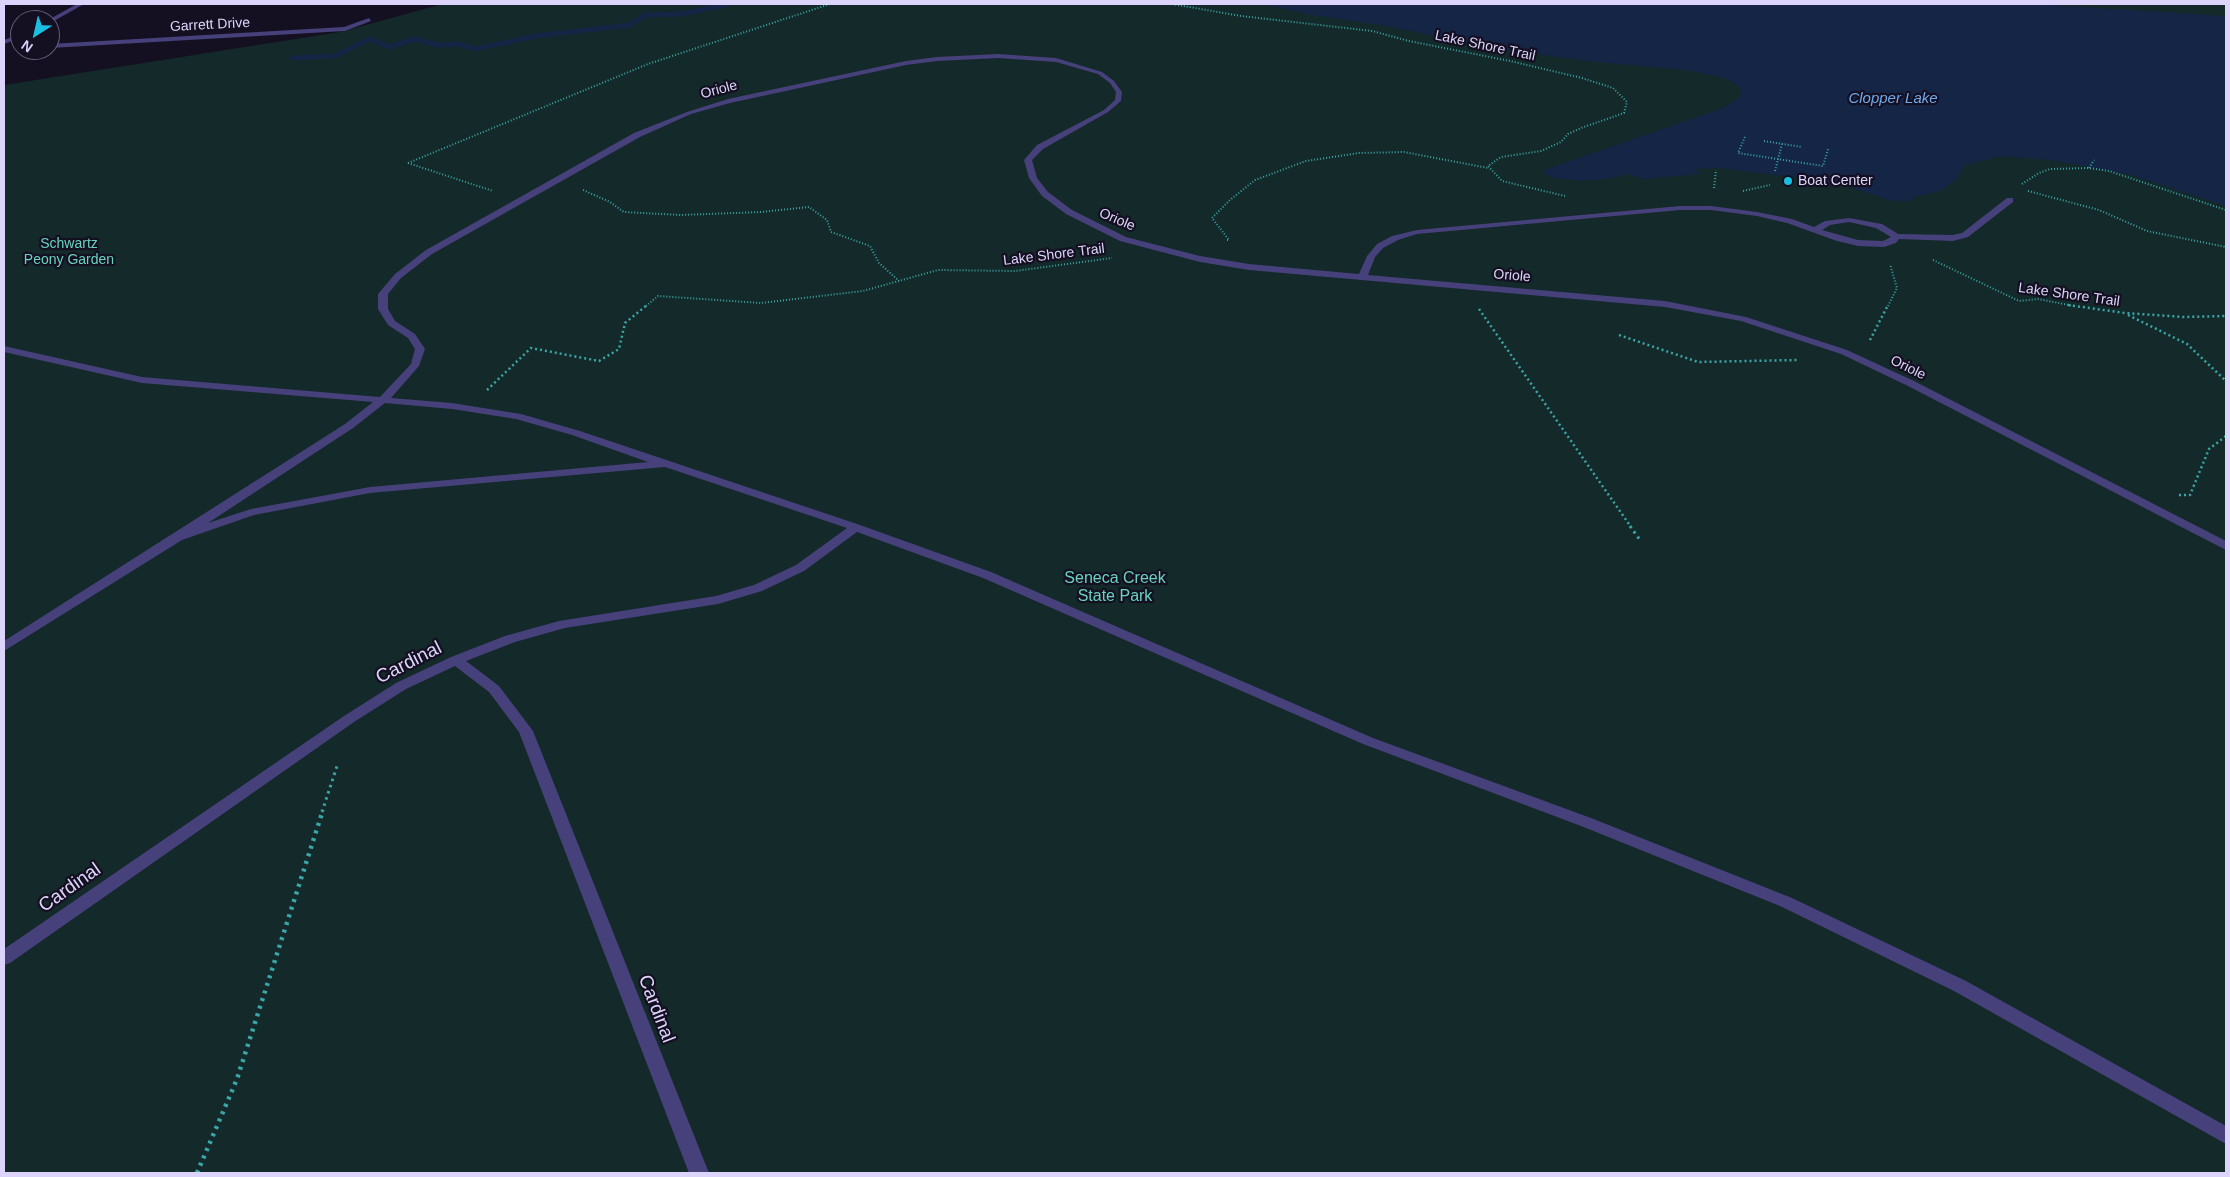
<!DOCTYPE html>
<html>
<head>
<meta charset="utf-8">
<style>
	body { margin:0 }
	#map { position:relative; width:2230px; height:1177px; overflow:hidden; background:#141021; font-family:Helvetica,sans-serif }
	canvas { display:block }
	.frame { position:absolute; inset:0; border:5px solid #dcd4fa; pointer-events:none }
	.north { position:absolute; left:10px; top:10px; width:50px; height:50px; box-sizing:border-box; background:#141021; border:1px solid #645e78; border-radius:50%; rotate:215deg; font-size:14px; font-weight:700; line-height:20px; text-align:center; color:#dcd4fa }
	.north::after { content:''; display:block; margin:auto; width:18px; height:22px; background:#19c0e2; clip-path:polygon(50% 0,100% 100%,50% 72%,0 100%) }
</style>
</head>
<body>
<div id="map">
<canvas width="2230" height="1177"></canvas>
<div class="frame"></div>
<div class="north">N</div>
</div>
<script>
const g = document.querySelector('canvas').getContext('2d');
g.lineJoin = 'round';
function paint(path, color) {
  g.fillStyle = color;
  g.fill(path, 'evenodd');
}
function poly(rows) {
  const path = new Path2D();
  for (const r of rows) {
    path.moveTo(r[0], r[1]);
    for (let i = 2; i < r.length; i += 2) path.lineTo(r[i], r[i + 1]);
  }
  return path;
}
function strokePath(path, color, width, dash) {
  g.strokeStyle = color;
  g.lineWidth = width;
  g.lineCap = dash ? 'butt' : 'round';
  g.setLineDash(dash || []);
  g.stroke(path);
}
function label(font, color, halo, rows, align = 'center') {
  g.font = font + ' Helvetica,sans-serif';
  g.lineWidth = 4.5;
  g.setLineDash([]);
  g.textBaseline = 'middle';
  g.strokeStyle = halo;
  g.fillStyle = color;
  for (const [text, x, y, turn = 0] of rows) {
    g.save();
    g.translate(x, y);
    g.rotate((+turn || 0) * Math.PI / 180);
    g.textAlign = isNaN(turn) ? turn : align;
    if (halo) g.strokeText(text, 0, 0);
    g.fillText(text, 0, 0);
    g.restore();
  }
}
paint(poly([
	[443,4,2226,4,2226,1173,4,1173,4,85,340,32]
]), '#14292a');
paint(poly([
	[1262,4,2032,4,2226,16,2226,206,2128,174,2050,160,2001,156,1964,165,1958,178,1940,191,1917,196,1909,201,1893,201,1850,187,1794,177,1718,168,1694,169,1700,174,1644,179,1627,174,1607,179,1582,181,1553,178,1541,171,1723,108,1739,98,1742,91,1735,83,1724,78,1686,70,1597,62,1504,50,1382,25,1312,15]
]), '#152546');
strokePath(poly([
	[292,58,335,56,370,39,389,47,415,39,438,45,459,44,475,49,536,36,630,25,645,15,681,14,730,4]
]), '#152546', 5);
strokePath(poly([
	[1172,4,1241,16,1372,31,1409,41,1510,61,1582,78,1613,88,1627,102,1624,113,1581,128,1568,134,1561,142,1541,151,1501,157,1488,166,1502,181,1565,196],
	[1745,137,1738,153,1823,166,1828,149],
	[1764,141,1802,147],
	[408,163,648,64,830,4],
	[408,163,493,191],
	[2089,168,2094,160],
	[1775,171,1782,144],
	[2022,184,2039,173,2050,169,2089,168,2109,171,2226,210],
	[1714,188,1716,170],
	[583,190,610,202,624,212,681,215,761,212,809,207,827,220,831,232,870,246,879,263,899,281],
	[1743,191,1770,185],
	[2028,191,2099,210,2147,231,2226,247],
	[1227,240,1229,240,1212,218,1230,200,1255,180,1306,161,1359,153,1404,152,1488,168],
	[1933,260,2019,301,2038,299,2074,306],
	[646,306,658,296,761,303,863,291,938,270,1015,271,1112,258],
	[1888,306,1897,288,1890,264]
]), '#3ba6a7', 2, [1, 2]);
strokePath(poly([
	[2068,305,2125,313,2184,317,2226,316],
	[1479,309,1631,527],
	[2128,315,2187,344,2226,381],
	[1619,335,1698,362,1798,360],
	[1870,340,1888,305],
	[487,390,531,348,599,361,619,349,625,323,647,305],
	[2179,495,2190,495,2209,449,2226,436]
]), '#3ba6a7', 2.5, [2, 3]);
strokePath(poly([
	[1630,526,1640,540],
	[322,812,338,763]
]), '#3ba6a7', 3, [2.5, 4]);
strokePath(poly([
	[197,1173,237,1079,323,810]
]), '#3ba6a7', 4.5, [3, 5]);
paint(poly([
	[77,4,84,4,52,22,48,20,77,4],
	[369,18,371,21,345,31,50,48,50,44,344,27,369,18],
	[20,34,20,38,4,44,4,40,20,34],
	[998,54,1056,58,1102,72,1114,81,1122,92,1121,101,1108,112,1043,149,1032,160,1037,178,1048,192,1072,210,1126,237,1200,256,1249,264,1359,274,1367,256,1377,244,1392,236,1417,230,1680,206,1711,206,1757,212,1792,219,1814,227,1825,221,1849,218,1882,224,1898,234,1953,235,1962,233,2007,198,2013,198,2013,202,1968,237,1953,241,1899,239,1896,243,1884,247,1858,246,1837,241,1787,223,1757,216,1711,210,1680,210,1417,234,1398,240,1383,248,1375,257,1368,275,1665,301,1746,317,1847,350,1914,381,2226,541,2226,550,1906,385,1841,354,1741,321,1665,307,1249,270,1200,262,1120,241,1066,214,1042,196,1029,178,1024,160,1037,145,1104,110,1115,100,1116,92,1110,83,1098,74,1056,62,998,58,937,61,906,65,730,103,691,114,640,137,432,254,401,278,388,294,388,309,395,321,415,334,425,349,419,366,391,398,452,403,521,414,580,431,860,525,991,572,1373,738,1591,818,1792,898,1966,981,2226,1126,2226,1144,1954,991,1780,906,1581,826,1363,744,983,578,857,532,804,571,762,591,718,604,565,628,515,642,466,661,499,686,533,731,709,1173,689,1173,519,732,489,692,455,666,406,689,354,722,10,963,4,965,4,949,344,716,396,683,451,657,505,636,559,621,716,596,754,585,796,565,847,528,665,467,370,493,254,515,182,540,4,651,4,641,345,424,373,402,142,383,4,352,4,346,142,377,380,397,411,364,415,349,408,338,388,325,378,309,378,294,395,274,426,250,634,133,687,112,728,99,906,61,937,57,998,54],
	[1849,222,1876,228,1891,237,1883,241,1858,240,1822,230,1830,225,1849,222],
	[385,403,452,409,516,419,572,435,648,462,370,487,251,509,208,523,353,428,385,403]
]), '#46407b');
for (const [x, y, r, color] of [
	[1788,181,5,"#19c0e2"]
]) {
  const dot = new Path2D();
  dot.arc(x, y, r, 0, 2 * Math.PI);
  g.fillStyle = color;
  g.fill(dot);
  strokePath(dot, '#141021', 2);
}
label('14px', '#dcd4fa', '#141021', [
	["Garrett Drive",210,25,-3],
	["Lake Shore Trail",1485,46,12],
	["Oriole",719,90,-15],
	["Oriole",1117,220,23],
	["Lake Shore Trail",1054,255,-7],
	["Oriole",1512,276,5],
	["Lake Shore Trail",2069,295,8],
	["Oriole",1908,368,26]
]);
label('14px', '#dcd4fa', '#141021', [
	["Boat Center",1798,181]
], 'left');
label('14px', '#69d2bf', '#141021', [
	["Schwartz",69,244],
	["Peony Garden",69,260]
]);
label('italic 15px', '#6eaaef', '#141021', [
	["Clopper Lake",1893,99]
]);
label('16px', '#69d2bf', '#141021', [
	["Seneca Creek",1115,579],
	["State Park",1115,597]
]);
label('19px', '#dcd4fa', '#141021', [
	["Cardinal",409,663,-27],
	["Cardinal",70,888,-35],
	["Cardinal",656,1009,69]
]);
</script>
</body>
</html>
